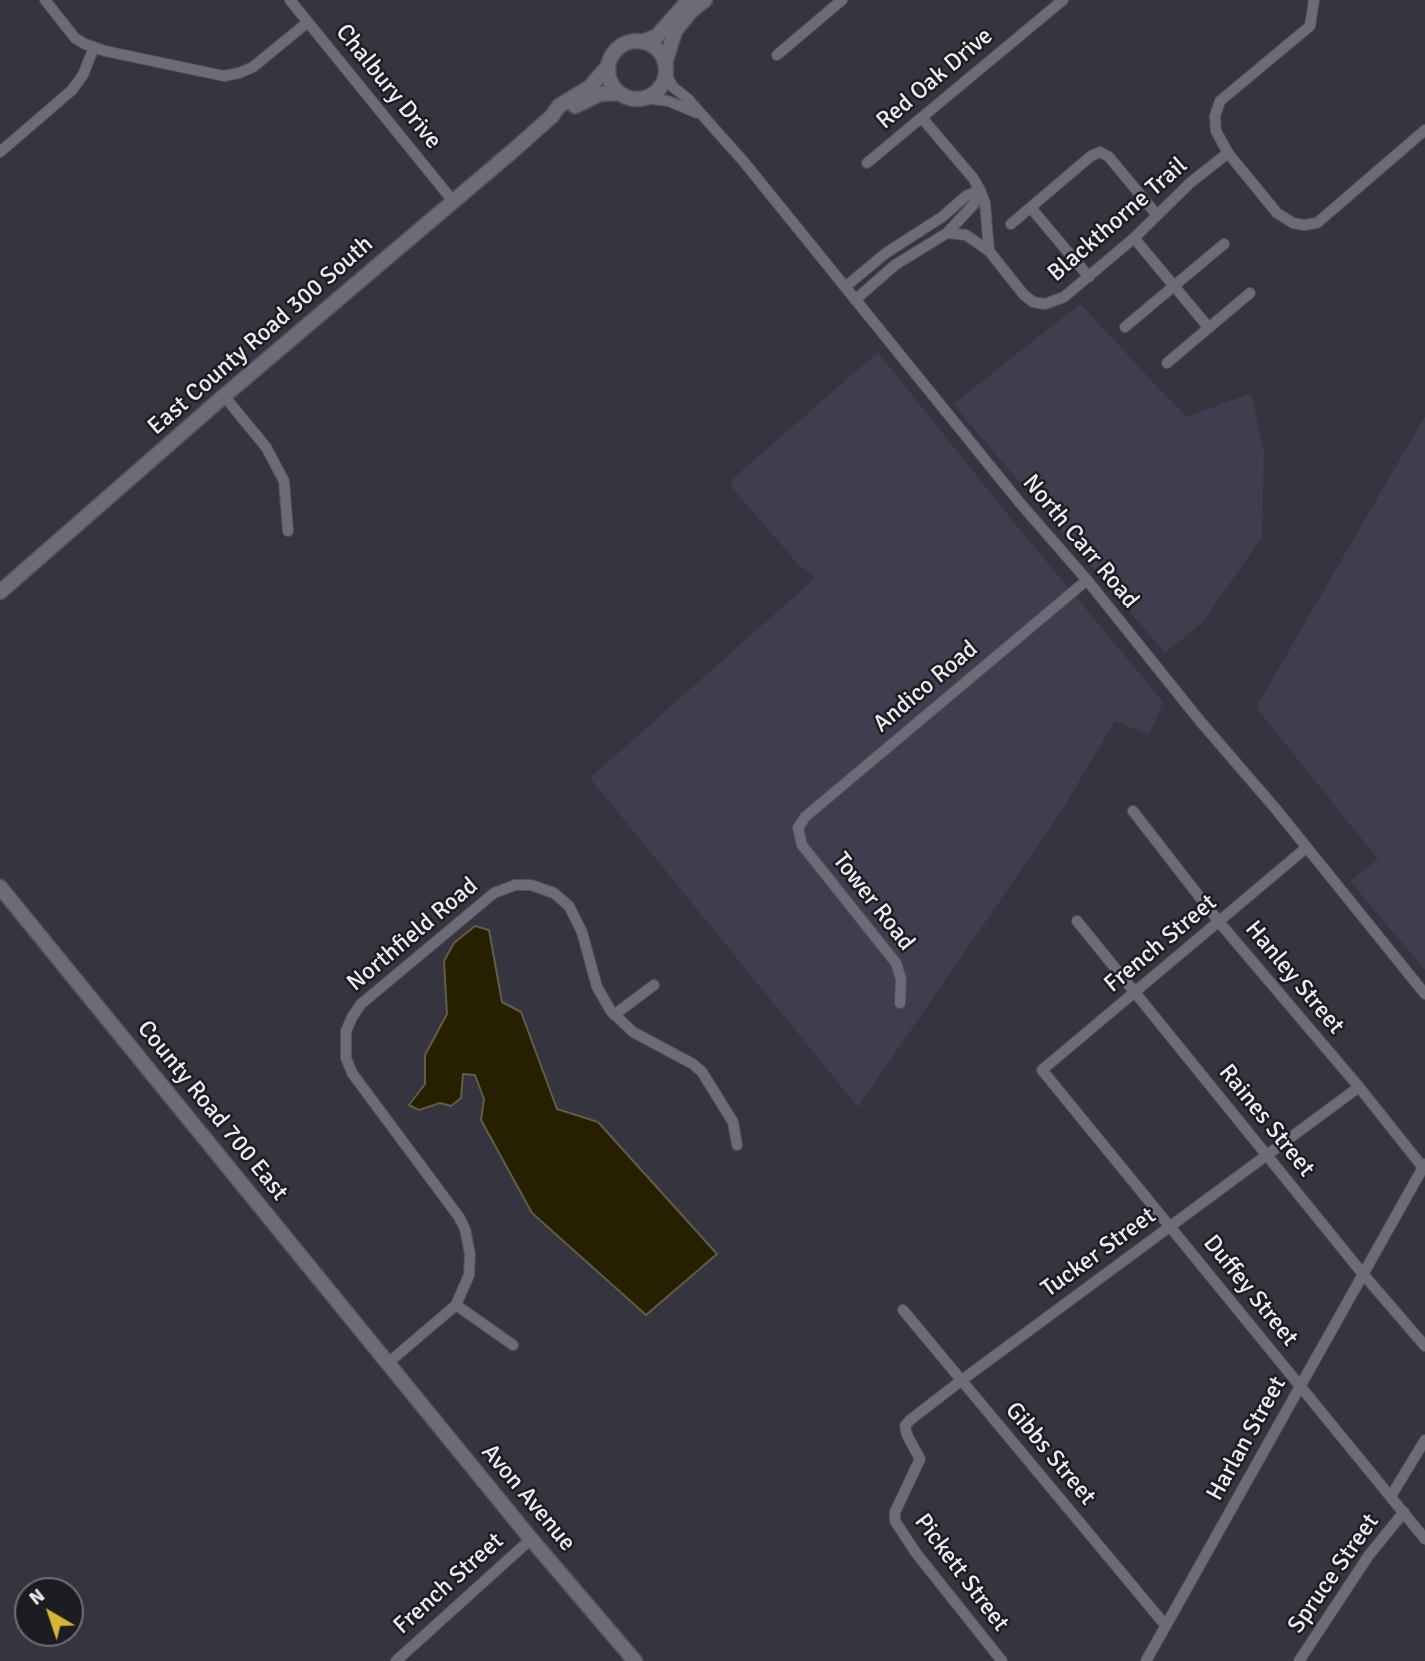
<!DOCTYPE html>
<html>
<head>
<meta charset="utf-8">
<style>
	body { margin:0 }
	#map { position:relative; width:1425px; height:1661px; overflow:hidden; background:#35343f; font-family:Signika,sans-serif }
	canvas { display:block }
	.north { position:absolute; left:14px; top:1577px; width:70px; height:70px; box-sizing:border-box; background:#1d1c21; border:2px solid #706f75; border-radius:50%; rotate:321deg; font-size:19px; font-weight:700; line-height:28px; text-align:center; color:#ececf3 }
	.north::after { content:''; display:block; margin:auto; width:24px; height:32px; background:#d3b635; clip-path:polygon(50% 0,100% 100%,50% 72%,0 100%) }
</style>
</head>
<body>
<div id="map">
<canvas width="1425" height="1661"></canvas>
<div class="north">N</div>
</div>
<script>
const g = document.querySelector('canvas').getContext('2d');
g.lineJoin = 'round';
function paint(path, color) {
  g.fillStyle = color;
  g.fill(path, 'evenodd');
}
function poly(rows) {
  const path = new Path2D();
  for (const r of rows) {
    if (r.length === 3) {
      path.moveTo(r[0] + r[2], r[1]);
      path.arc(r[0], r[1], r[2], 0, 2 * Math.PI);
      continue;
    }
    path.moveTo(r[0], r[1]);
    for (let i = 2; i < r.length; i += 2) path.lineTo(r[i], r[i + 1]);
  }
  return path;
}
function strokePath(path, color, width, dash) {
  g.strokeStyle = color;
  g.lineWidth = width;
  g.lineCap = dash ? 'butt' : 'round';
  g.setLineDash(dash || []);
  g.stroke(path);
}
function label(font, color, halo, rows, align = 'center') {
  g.font = font + ' Signika,sans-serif';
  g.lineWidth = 5;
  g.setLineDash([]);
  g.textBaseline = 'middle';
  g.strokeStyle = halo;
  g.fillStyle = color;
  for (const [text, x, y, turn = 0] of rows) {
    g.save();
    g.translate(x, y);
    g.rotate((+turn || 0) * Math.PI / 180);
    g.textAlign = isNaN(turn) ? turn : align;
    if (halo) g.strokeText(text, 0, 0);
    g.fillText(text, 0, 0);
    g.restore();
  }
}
paint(poly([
	[1080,304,1186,417,1251,393,1264,452,1262,537,1203,622,1165,653,953,404],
	[878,352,1004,510,1163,702,1149,735,1115,721,1061,812,858,1107,590,778,815,578,798,564,733,489,730,481],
	[1425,416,1425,970,1350,881,1378,859,1256,707]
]), '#3f3d4e');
const water = poly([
	[475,926,489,930,502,1002,521,1012,557,1109,598,1122,717,1254,646,1315,532,1213,481,1120,484,1099,475,1075,463,1074,461,1098,451,1106,440,1103,419,1110,409,1105,425,1084,425,1055,447,1014,444,961,454,943,475,926]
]);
paint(water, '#261f00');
strokePath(water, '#615c49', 2);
const street = poly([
	[45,0,75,38,85,44,105,51,224,76,239,73,253,67,308,22],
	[290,0,453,201],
	[1314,0,1310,26,1220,101,1215,116,1216,131,1228,153,1277,213,1293,223,1304,225,1317,223,1425,130],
	[777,55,842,0],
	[665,72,673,87,688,99,744,162,1020,503,1087,580,1200,721,1275,808,1425,994],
	[644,98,668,101,697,113],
	[922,118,973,178,980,190,985,203,989,251,1024,295,1033,302,1045,304,1064,297,1134,238,1190,183,1228,153],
	[0,152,72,90,83,75,94,47],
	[867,163,1063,0],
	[1031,208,1089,277],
	[1011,224,1091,156,1100,152,1109,157,1157,215],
	[947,233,966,235,989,251],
	[1134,238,1209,328],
	[845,287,886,253,942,217,966,196,980,190],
	[855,300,895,265,947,233,974,204,980,190],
	[1125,327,1224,244],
	[1167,363,1250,293],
	[224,396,266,447,284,481,288,531],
	[1133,811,1219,922,1359,1087,1425,1170],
	[1306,848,1042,1070,1425,1539],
	[1077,921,1363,1274,1425,1346],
	[900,1003,901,979,896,963,802,845,798,828,805,817,1087,580],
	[614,1015,654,985],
	[456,1305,513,1345],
	[903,1310,1166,1626],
	[388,1363,456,1305,469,1275,470,1254,465,1229,459,1217,352,1073,346,1058,346,1031,352,1017,361,1004,494,893,515,885,531,885,554,893,569,906,582,932,597,987,611,1011,633,1032,693,1064,702,1072,733,1122,737,1145],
	[1391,1496,1425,1440],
	[396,1661,531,1539],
	[1002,1661,916,1553,895,1521,895,1512,920,1459,907,1435,905,1426,910,1420,962,1380,1359,1087],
	[1146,1661,1425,1164],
	[1299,1661,1369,1555,1404,1512]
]);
const secondary = poly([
	[637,70,29],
	[643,42,657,36,689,0],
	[665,63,675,31,691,11,705,0],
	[575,106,600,94,618,93],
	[0,592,224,396,515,149,552,116,559,106,590,87,608,66],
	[0,887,531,1539,635,1661]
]);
strokePath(street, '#53515b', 12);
strokePath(secondary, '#53515b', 17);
strokePath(street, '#6c6b78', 10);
strokePath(secondary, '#6c6b78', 14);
label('24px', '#ececf3', '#1d1c21', [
	["Red Oak Drive",935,79,-40],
	["Chalbury Drive",388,87,51],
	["Blackthorne Trail",1118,220,-41],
	["East County Road 300 South",261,336,-41],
	["North Carr Road",1080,542,50],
	["Andico Road",926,687,-40],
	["Tower Road",873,902,52],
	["Northfield Road",413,935,-40],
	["French Street",1161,944,-40],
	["Hanley Street",1294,978,50],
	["County Road 700 East",212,1111,51],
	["Raines Street",1266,1121,51],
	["Tucker Street",1099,1253,-36],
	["Duffey Street",1250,1291,51],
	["Harlan Street",1247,1439,-61],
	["Gibbs Street",1050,1454,50],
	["Avon Avenue",528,1498,50],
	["Pickett Street",961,1573,53],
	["Spruce Street",1334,1574,-55],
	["French Street",449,1584,-42]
]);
</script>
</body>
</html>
